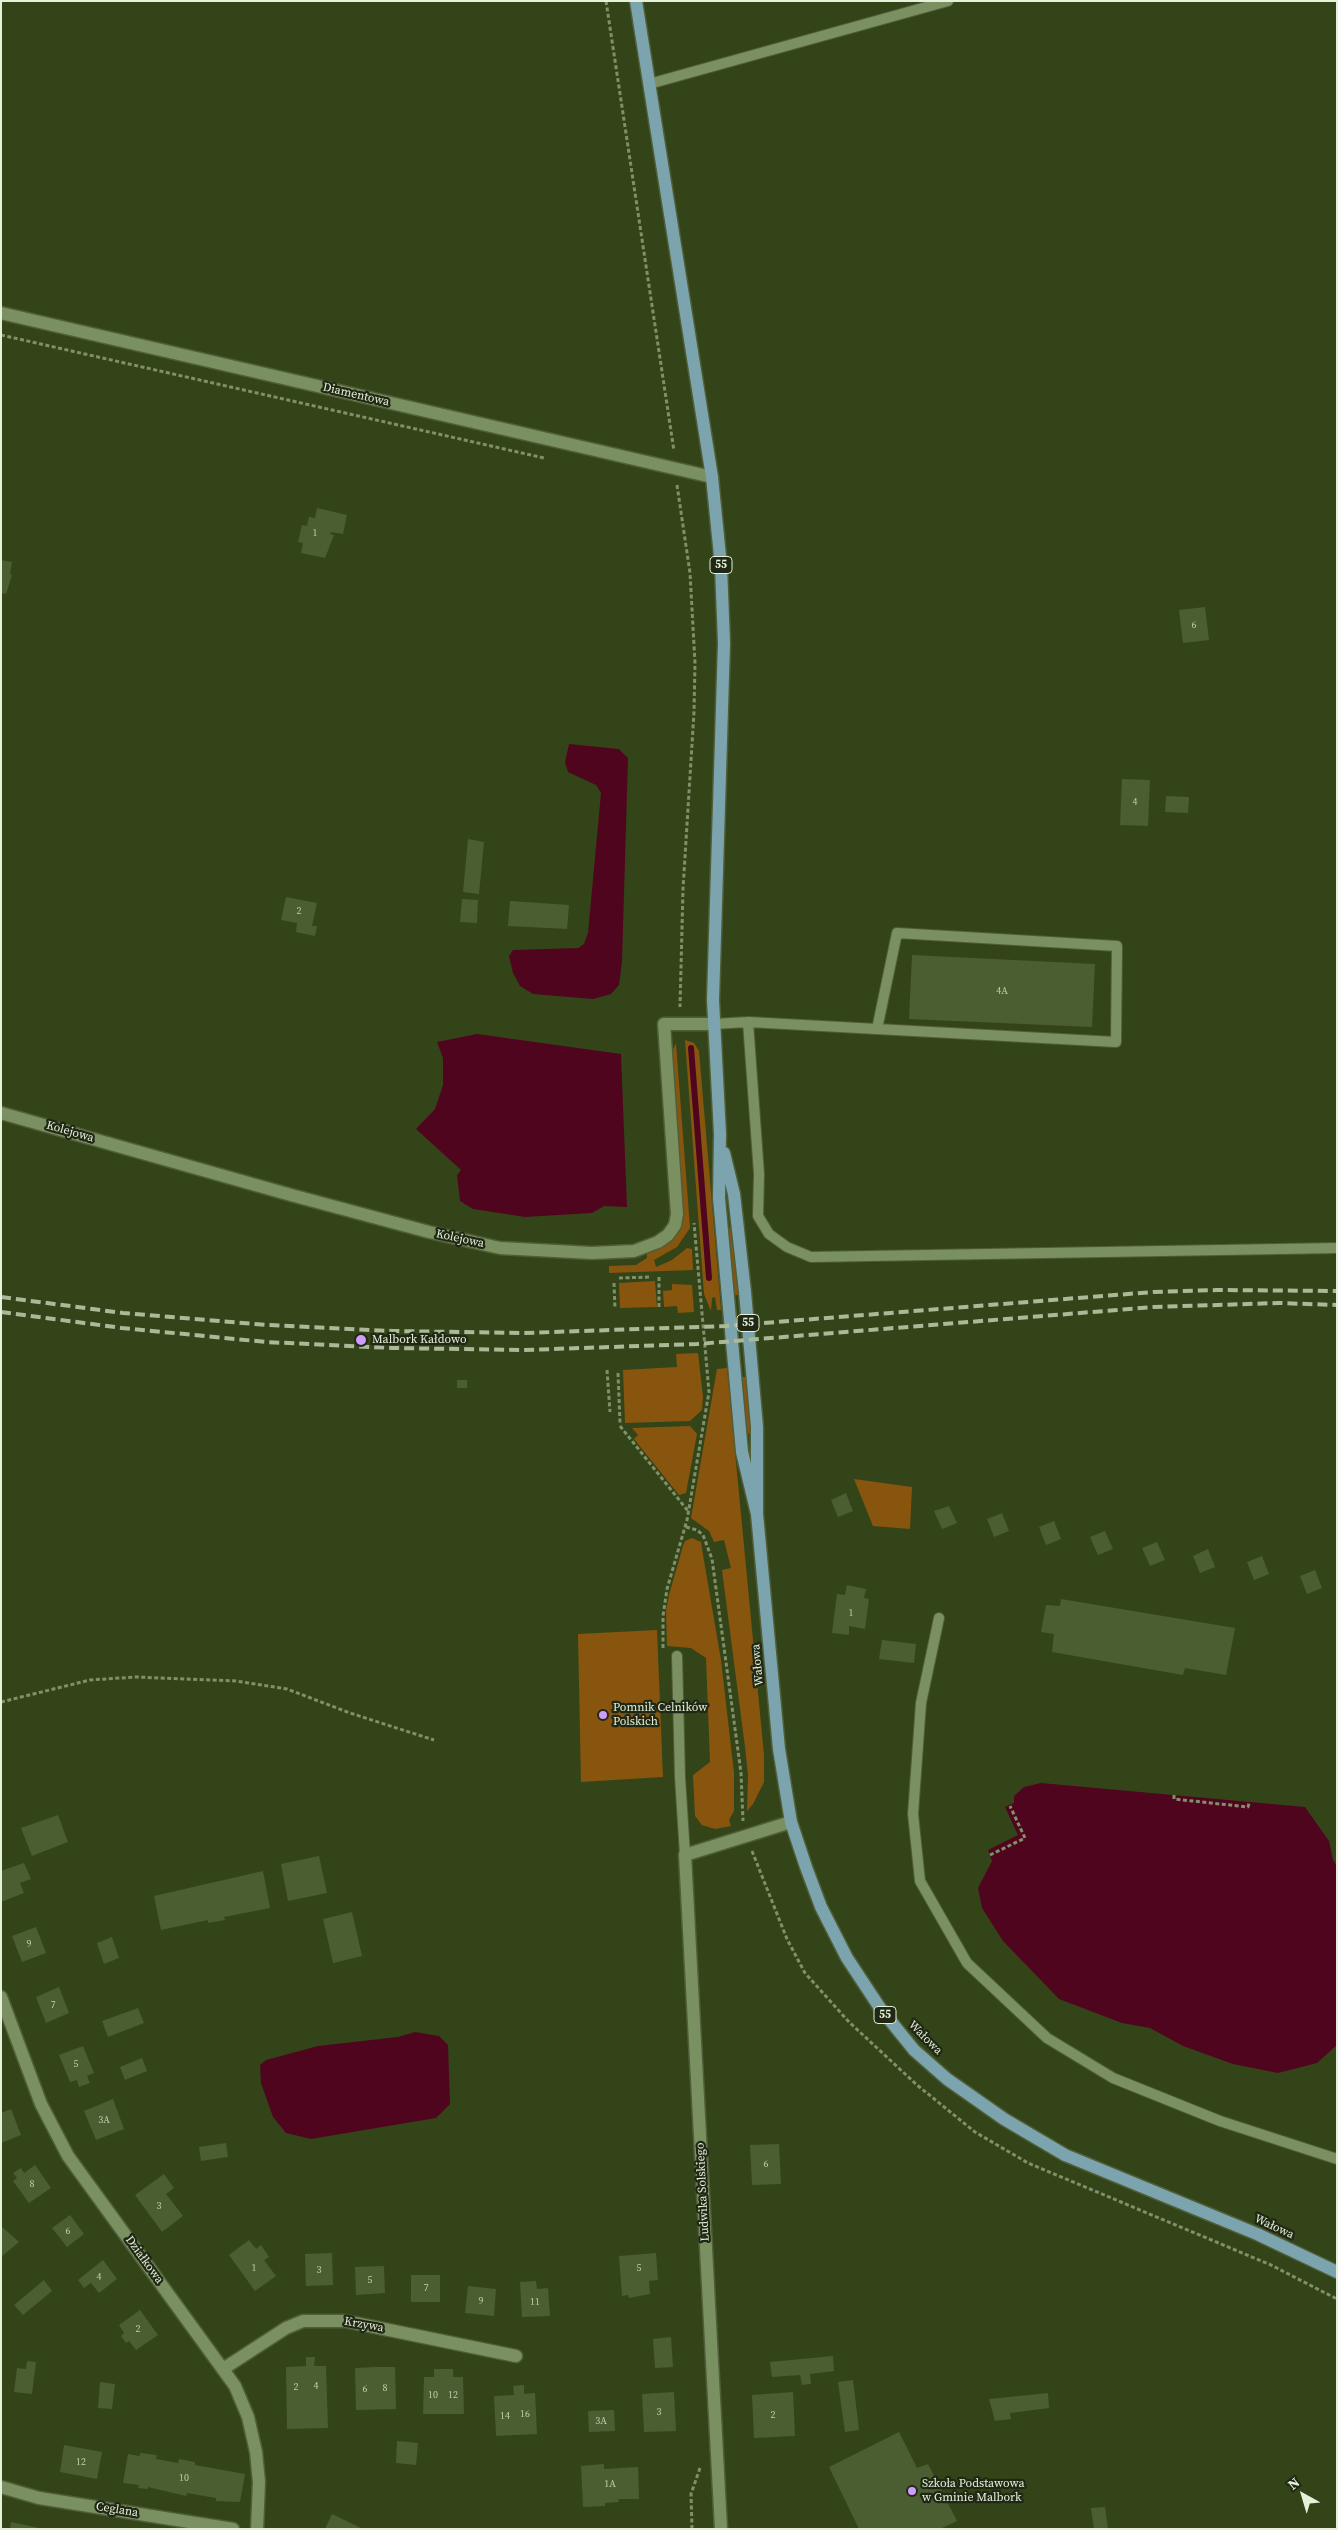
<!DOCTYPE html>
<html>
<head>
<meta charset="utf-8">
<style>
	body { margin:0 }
	#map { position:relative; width:1338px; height:2530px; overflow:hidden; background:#334518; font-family:"Source Serif 4",serif }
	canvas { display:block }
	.frame { position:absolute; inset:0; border:2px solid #e5f1d8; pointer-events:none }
	.north { position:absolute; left:1278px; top:2470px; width:50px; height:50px; -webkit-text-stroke:4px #202815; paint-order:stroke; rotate:321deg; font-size:14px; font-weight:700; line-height:20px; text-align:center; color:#e5f1d8 }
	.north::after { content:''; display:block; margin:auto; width:18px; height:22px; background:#e5f1d8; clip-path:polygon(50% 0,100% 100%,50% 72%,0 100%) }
</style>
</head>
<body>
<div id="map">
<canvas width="1338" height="2530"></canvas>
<div class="frame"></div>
<div class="north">N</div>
</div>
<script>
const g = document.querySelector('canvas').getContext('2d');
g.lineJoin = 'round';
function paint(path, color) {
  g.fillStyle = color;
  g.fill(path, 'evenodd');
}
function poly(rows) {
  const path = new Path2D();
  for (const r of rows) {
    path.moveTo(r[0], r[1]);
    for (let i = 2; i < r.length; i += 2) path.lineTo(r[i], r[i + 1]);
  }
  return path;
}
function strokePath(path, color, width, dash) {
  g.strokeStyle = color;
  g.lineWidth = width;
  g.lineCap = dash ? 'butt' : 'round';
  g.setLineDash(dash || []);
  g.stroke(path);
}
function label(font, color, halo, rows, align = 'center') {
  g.font = font + ' "Source Serif 4",serif';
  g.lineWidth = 4.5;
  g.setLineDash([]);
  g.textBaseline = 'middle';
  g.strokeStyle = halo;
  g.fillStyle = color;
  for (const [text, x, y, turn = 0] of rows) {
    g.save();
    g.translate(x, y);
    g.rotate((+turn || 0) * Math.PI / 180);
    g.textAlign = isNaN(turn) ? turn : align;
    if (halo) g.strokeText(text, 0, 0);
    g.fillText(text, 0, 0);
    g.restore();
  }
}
paint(poly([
	[685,1040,694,1043,699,1051,721,1310,717,1310,715,1297,712,1298,711,1311,704,1294],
	[676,1043,690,1228,677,1247,654,1260,656,1267,672,1260,687,1248,692,1249,693,1270,609,1273,609,1266,636,1265,647,1258,647,1252,676,1232,671,1054],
	[730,1226,732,1228,741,1295,734,1295,728,1232],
	[655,1281,657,1307,620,1308,619,1283],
	[672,1284,692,1285,694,1312,678,1313,677,1306,664,1307,663,1291,672,1290],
	[698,1353,703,1397,702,1410,690,1421,625,1423,623,1370,677,1367,676,1354],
	[727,1368,764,1755,764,1782,753,1804,747,1811,748,1775,745,1747,722,1570,731,1568,724,1540,714,1542,709,1531,691,1518,717,1369],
	[740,1377,748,1377,753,1428,749,1434,746,1430],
	[690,1426,697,1434,686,1493,679,1495,634,1439,638,1435,632,1428],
	[854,1479,912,1487,910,1529,873,1526],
	[692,1538,701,1542,702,1549,721,1660,734,1773,734,1811,729,1820,731,1826,715,1829,702,1825,695,1816,693,1775,710,1762,706,1658,691,1648,667,1646,666,1610,669,1595,683,1546,685,1541],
	[657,1630,663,1777,581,1782,578,1634]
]), '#88550f');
paint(poly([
	[569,744,619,749,628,758,622,962,619,985,611,994,593,999,533,994,520,986,513,973,509,956,513,950,578,948,584,944,588,933,601,793,596,785,568,772,565,762],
	[477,1034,621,1054,627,1207,604,1206,592,1213,525,1217,473,1209,460,1201,457,1175,461,1170,416,1129,435,1109,443,1085,443,1058,437,1042],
	[1041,1783,1305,1807,1329,1841,1333,1860,1337,1866,1337,2045,1317,2063,1278,2073,1233,2064,1183,2046,1150,2028,1122,2023,1059,1999,1003,1941,982,1908,978,1888,992,1861,988,1850,1018,1835,1005,1807,1014,1803,1014,1796,1024,1787],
	[415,2032,439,2036,448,2045,450,2104,436,2118,311,2139,286,2133,273,2117,261,2083,260,2065,266,2060,318,2046,398,2037]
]), '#50051f');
strokePath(poly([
	[691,1048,709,1278]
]), '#50051f', 6);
paint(poly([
	[317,508,347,515,343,534,331,532,330,534,334,535,325,558,301,553,303,543,298,542,302,525,307,526,309,517,315,518],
	[1,560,12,562,10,574,12,575,6,594,1,593],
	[1205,607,1209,640,1183,643,1179,610],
	[1122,779,1150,780,1148,826,1120,825],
	[1166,796,1189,797,1188,813,1165,812],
	[468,839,484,842,479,894,463,892],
	[286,897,317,903,312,926,317,926,315,936,296,932,297,923,281,920],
	[462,899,478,900,477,923,460,922],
	[510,901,569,905,567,929,508,926],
	[912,955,1095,964,1092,1027,909,1019],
	[457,1380,467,1380,467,1388,457,1388],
	[846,1493,853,1511,838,1517,831,1500],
	[949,1506,957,1523,942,1529,934,1511],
	[1002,1513,1009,1531,994,1537,987,1519],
	[1054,1521,1061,1539,1046,1545,1039,1527],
	[1105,1531,1113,1549,1098,1555,1090,1537],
	[1157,1542,1165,1560,1150,1566,1142,1548],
	[1208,1549,1215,1567,1200,1573,1193,1556],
	[1262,1556,1269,1574,1254,1580,1247,1562],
	[1315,1570,1322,1588,1307,1594,1300,1576],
	[847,1585,866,1589,864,1598,869,1599,865,1629,849,1626,849,1635,832,1633,837,1594,845,1595],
	[1061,1599,1235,1628,1226,1675,1185,1668,1183,1675,1052,1652,1054,1634,1041,1632,1046,1605,1060,1606],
	[882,1640,916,1644,914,1663,879,1659],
	[58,1815,68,1842,32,1856,21,1828],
	[319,1856,327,1893,288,1901,281,1864],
	[24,1863,31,1879,20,1883,24,1893,1,1902,1,1871],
	[263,1871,270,1908,224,1917,225,1920,208,1923,208,1920,161,1930,154,1896],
	[352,1912,362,1956,333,1963,323,1919],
	[36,1927,46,1953,22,1962,12,1936],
	[112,1937,119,1958,104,1964,97,1943],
	[59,1987,69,2013,46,2023,36,1997],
	[138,2008,144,2023,108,2037,102,2021],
	[83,2046,94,2073,87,2076,90,2083,79,2087,77,2080,70,2082,59,2055],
	[142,2058,147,2071,125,2080,120,2067],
	[113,2099,124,2129,96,2140,84,2111],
	[11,2109,21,2135,1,2143,1,2113],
	[226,2143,228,2157,201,2161,199,2147],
	[779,2144,781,2184,752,2185,750,2145],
	[35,2165,51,2188,29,2203,13,2181,17,2178,13,2173,21,2168,24,2173],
	[164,2174,174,2188,166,2194,183,2216,162,2232,135,2195],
	[70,2215,84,2234,67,2247,52,2228],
	[1,2226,19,2242,1,2257],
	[249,2240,256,2249,261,2245,269,2257,264,2260,276,2276,255,2291,229,2255],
	[332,2253,333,2285,306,2286,305,2254],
	[656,2253,658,2280,649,2281,650,2294,629,2298,628,2295,622,2296,619,2256],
	[103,2260,117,2279,99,2293,91,2283,84,2288,78,2280],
	[384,2266,385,2293,356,2295,355,2267],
	[411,2275,440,2275,440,2302,411,2302],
	[44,2280,52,2291,23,2315,14,2305],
	[536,2281,537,2289,548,2288,550,2316,522,2317,520,2282],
	[468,2286,496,2289,494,2316,465,2313],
	[140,2310,158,2335,136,2350,129,2341,126,2343,121,2336,124,2333,119,2325],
	[671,2337,673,2367,655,2368,653,2339],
	[833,2356,834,2371,810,2374,811,2384,802,2385,800,2375,772,2377,770,2362],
	[306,2357,315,2357,314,2366,326,2366,328,2428,287,2429,286,2367,306,2366],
	[27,2361,36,2362,32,2394,14,2392,17,2368,26,2369],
	[375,2367,395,2367,396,2409,356,2410,355,2368],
	[434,2369,453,2369,453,2377,463,2377,464,2414,423,2414,424,2377,434,2377],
	[853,2380,859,2430,845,2432,838,2382],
	[100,2382,115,2384,112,2409,98,2408],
	[524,2385,524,2394,535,2393,537,2434,496,2436,494,2396,514,2395,513,2386],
	[674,2392,676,2431,644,2432,642,2394],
	[793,2392,795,2436,754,2438,752,2395],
	[1048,2393,1049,2408,1010,2413,1011,2419,995,2421,989,2399],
	[614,2410,615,2431,589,2432,588,2411],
	[899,2432,917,2468,928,2464,957,2521,940,2529,859,2529,829,2467],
	[397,2441,418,2443,416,2465,396,2463],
	[64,2445,102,2452,97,2479,60,2472],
	[140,2453,157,2455,156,2459,178,2463,179,2459,195,2462,195,2465,245,2474,240,2502,216,2501,216,2498,187,2493,186,2496,148,2487,148,2489,138,2488,139,2485,123,2483,128,2454,140,2456],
	[604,2464,604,2469,638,2467,639,2499,618,2499,619,2502,605,2503,605,2506,583,2507,581,2466],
	[1105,2507,1108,2529,1094,2529,1091,2508],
	[332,2514,363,2529,325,2529],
	[11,2522,39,2528,39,2529,10,2529]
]), '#4b5e31');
const service = poly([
	[649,84,948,1],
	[748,1022,759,1174,758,1216,769,1234,787,1247,811,1257,1337,1248],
	[714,1024,748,1022,1116,1042,1117,946,897,933,877,1029],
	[939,1618,921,1703,913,1814,920,1881,967,1963,1047,2038,1113,2078,1220,2121,1337,2159],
	[677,1656,680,1777,685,1855]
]);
const minor = poly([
	[1,1113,291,1195,429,1232,500,1248,592,1253,634,1251,658,1242,668,1235,675,1225,677,1214,664,1024,714,1024],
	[1,1997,41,2104,68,2156,235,2386,248,2417,256,2452,259,2482,257,2529],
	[223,2369,286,2328,303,2321,345,2321,516,2356],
	[1,2487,39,2498,233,2529]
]);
const tertiary = poly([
	[1,313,712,477],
	[721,2529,685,1855,791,1822]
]);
const primary = poly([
	[636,1,712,477,721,566,724,643,713,1000,720,1134,719,1198,742,1452,757,1514],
	[724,1153,734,1194,745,1292,757,1427,757,1514,779,1749,791,1822,806,1867,821,1907,847,1958,880,2008,914,2050,947,2079,1004,2119,1065,2155,1257,2234,1337,2272]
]);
strokePath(service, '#505e38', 12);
strokePath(minor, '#505e38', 15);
strokePath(tertiary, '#505e38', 15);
strokePath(primary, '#505e38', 15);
strokePath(poly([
	[606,1,674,451],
	[1,335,544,458],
	[677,485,690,573,695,663,694,712,683,889,680,1007],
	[659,1277,659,1307],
	[619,1278,651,1277],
	[614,1283,615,1309],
	[607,1370,610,1412],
	[618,1373,620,1423],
	[620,1426,688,1511],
	[686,1527,697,1530,703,1535,712,1559,741,1773,743,1821],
	[663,1648,663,1616,667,1589,687,1520,709,1392,694,1223],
	[1,1702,90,1680,136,1677,236,1681,287,1689,350,1713,434,1740],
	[1174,1795,1174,1799,1248,1807,1249,1803],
	[752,1851,787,1939,805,1973,849,2022,917,2085,975,2132,1028,2163,1271,2265,1337,2299],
	[990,1855,1025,1838,1010,1806],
	[692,2529,691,2494,700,2468]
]), '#80906b', 3, [4, 2.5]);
strokePath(service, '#7b9061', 10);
strokePath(minor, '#7b9061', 12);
strokePath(tertiary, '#7b9061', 12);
strokePath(primary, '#7ca4af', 12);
strokePath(poly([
	[1,1297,123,1313,267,1325,392,1331,524,1333,726,1326,1153,1292,1217,1290,1337,1291],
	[1,1312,122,1328,266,1342,392,1348,524,1350,697,1344,1154,1307,1279,1303,1337,1305]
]), '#abb999', 4, [10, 5]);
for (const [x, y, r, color] of [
	[361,1340,6,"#d09dfe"],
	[603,1715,5,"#d09dfe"],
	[912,2491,5,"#d09dfe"]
]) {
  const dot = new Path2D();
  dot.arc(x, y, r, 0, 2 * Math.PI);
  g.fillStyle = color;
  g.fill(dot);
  strokePath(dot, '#202815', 2);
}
label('10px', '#beccae', null, [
	["1",315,533],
	["6",1194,625],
	["4",1135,802],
	["2",299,911],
	["4A",1002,991],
	["1",851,1613],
	["9",29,1944],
	["7",53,2005],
	["5",76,2064],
	["3A",104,2120],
	["6",766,2164],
	["8",32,2184],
	["3",159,2206],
	["6",68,2231],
	["1",254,2268],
	["5",639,2268],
	["3",319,2270],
	["4",99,2277],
	["5",370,2280],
	["7",426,2288],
	["9",481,2301],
	["11",535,2302],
	["2",138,2329],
	["4",316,2386],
	["2",296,2387],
	["8",385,2388],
	["6",365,2389],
	["10",433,2395],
	["12",453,2395],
	["3",659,2412],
	["16",525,2414],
	["2",773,2415],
	["14",505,2416],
	["3A",601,2421],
	["12",81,2462],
	["10",184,2478],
	["1A",610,2484]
]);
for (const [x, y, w] of [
	[721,565,22],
	[748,1323,22],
	[885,2015,22]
]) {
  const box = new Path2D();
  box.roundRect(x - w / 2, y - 8.5, w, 17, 4);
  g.fillStyle = '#202815';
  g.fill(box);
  strokePath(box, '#e5f1d8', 1);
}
label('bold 11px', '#e5f1d8', null, [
	["55",721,565],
	["55",748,1323],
	["55",885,2015]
]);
label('12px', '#e5f1d8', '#202815', [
	["Diamentowa",356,395,13],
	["Kolejowa",70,1132,16],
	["Kolejowa",460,1239,12],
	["Wałowa",758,1665,-95],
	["Wałowa",925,2038,45],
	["Ludwika Solskiego",703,2192,-93],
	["Wałowa",1274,2227,25],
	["Działkowa",144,2260,54],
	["Krzywa",364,2325,10],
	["Ceglana",117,2510,9]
]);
label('12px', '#e5f1d8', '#202815', [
	["Malbork Kałdowo",372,1340],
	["Pomnik Celników",613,1708],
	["Polskich",613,1722],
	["Szkoła Podstawowa",922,2484],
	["w Gminie Malbork",922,2498]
], 'left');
</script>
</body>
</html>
